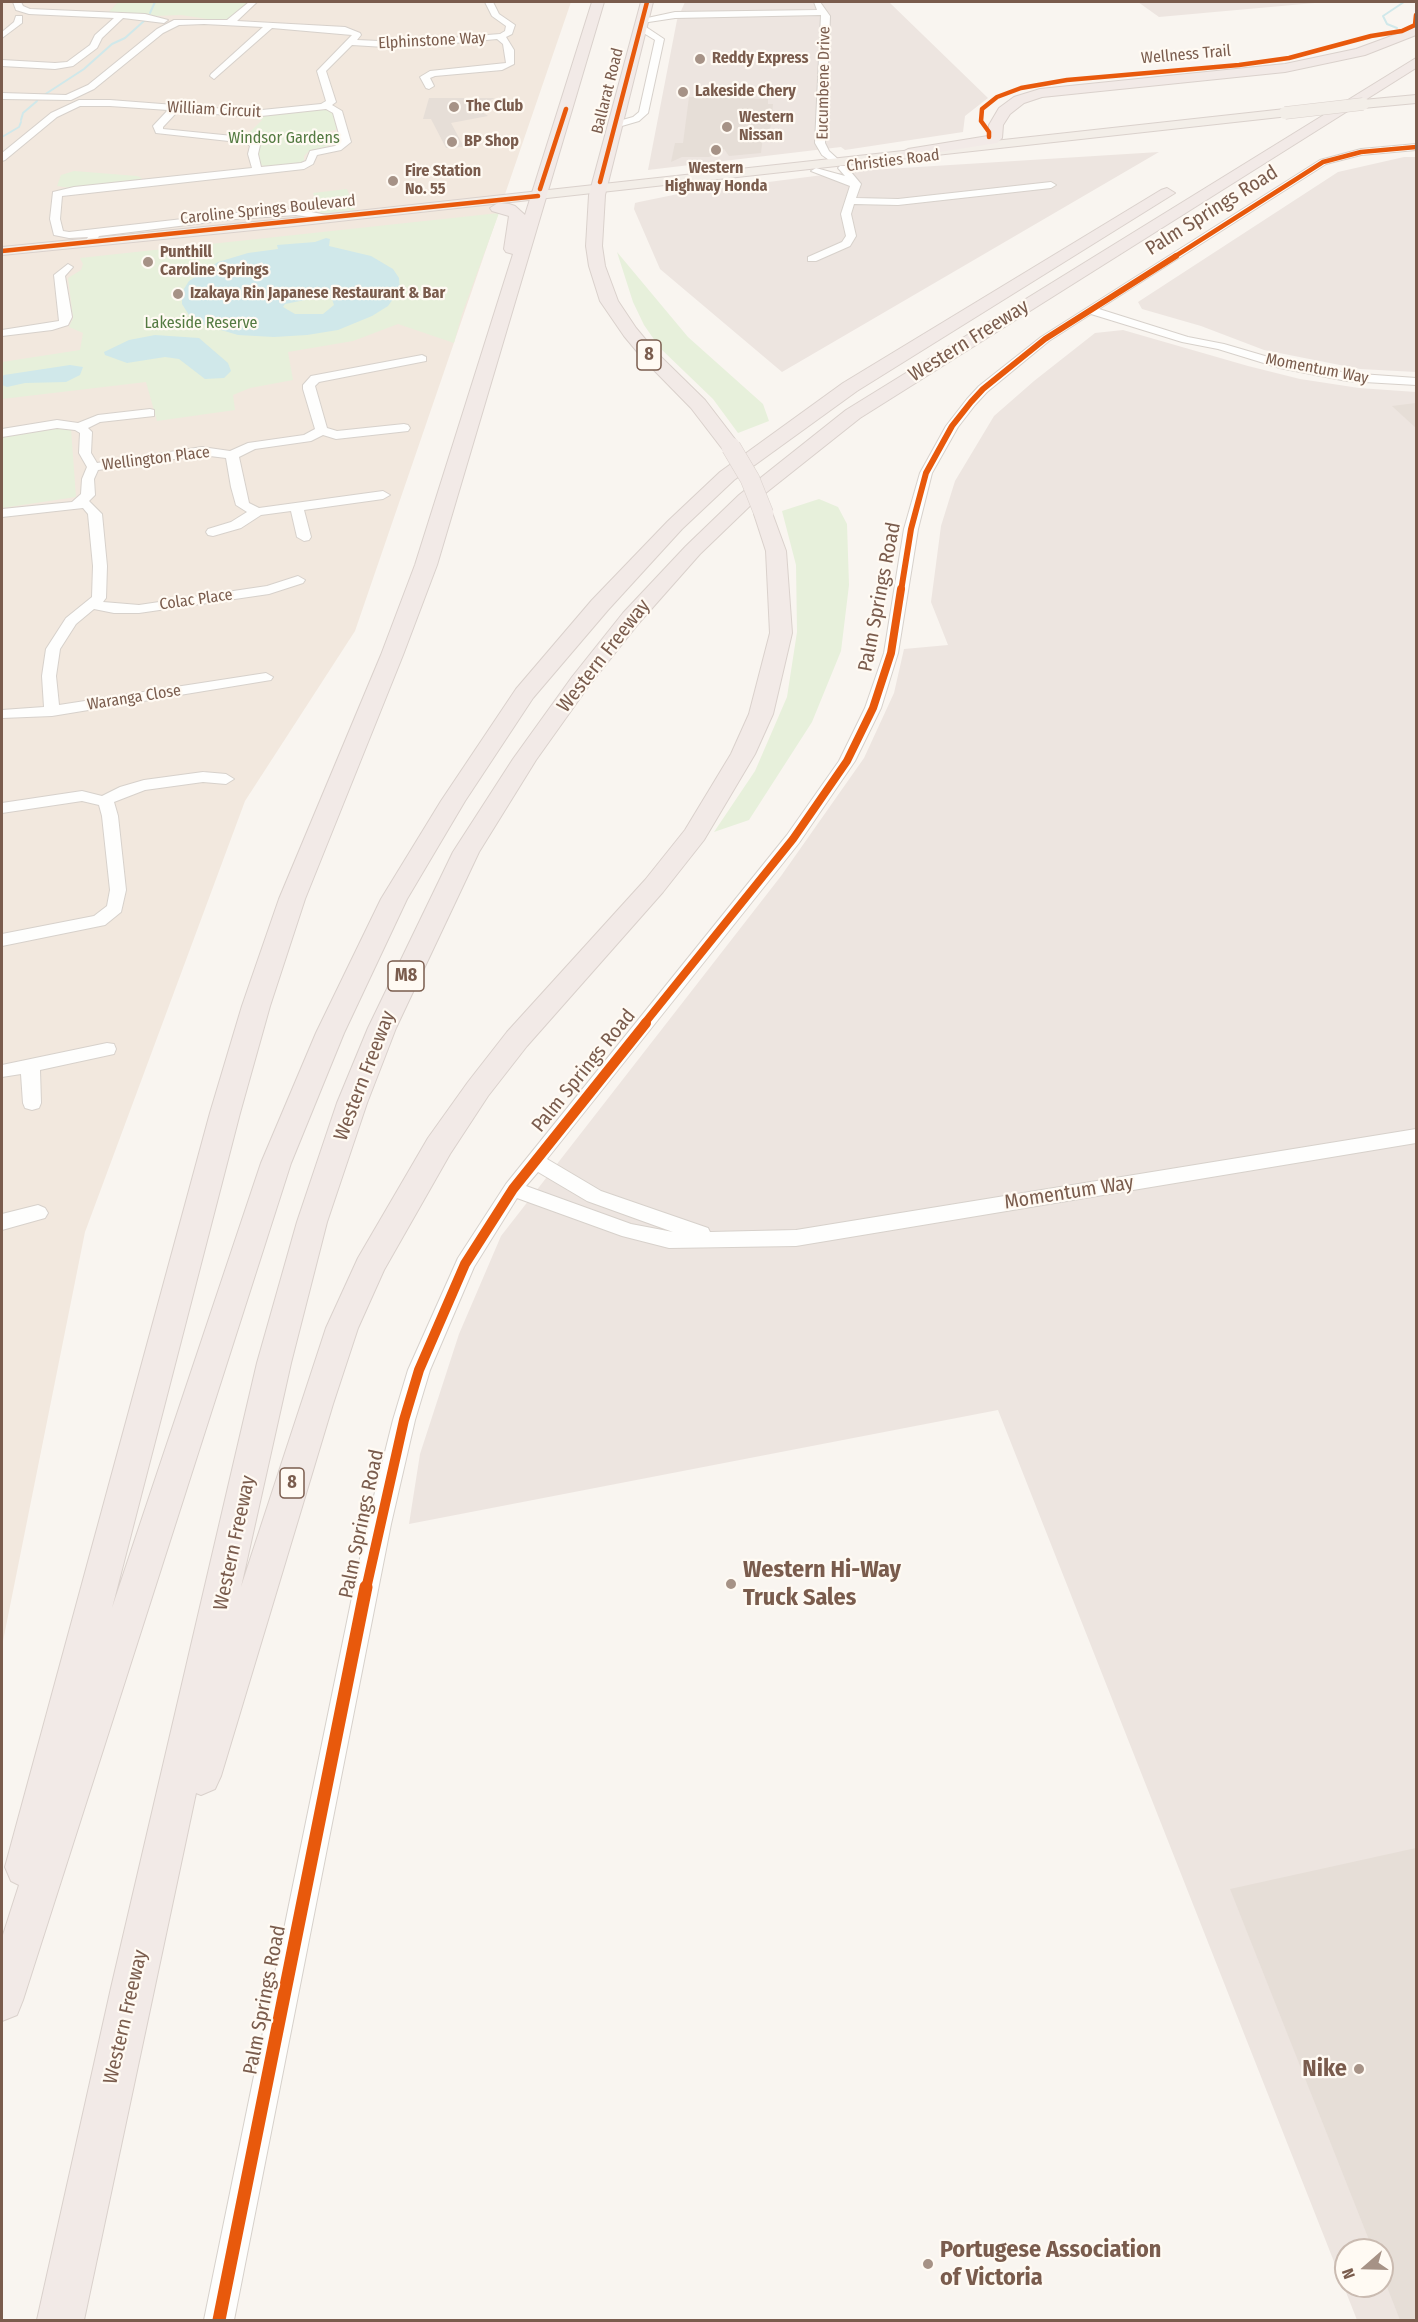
<!DOCTYPE html>
<html>
<head>
<meta charset="utf-8">
<style>
	body { margin:0 }
	#map { position:relative; width:1418px; height:2322px; overflow:hidden; background:#f9f5f0; font-family:"Fira Sans Condensed",sans-serif }
	canvas { display:block }
	.frame { position:absolute; inset:0; border:3px solid #7a5c4d; pointer-events:none }
	.north { position:absolute; left:1334px; top:2238px; width:60px; height:60px; box-sizing:border-box; background:#fffaf3; border:2px solid #cabbb1; border-radius:50%; rotate:250deg; font-size:16px; font-weight:700; line-height:24px; text-align:center; color:#7a5c4d }
	.north::after { content:''; display:block; margin:auto; width:21px; height:27px; background:#a69286; clip-path:polygon(50% 0,100% 100%,50% 72%,0 100%) }
</style>
</head>
<body>
<div id="map">
<canvas width="1418" height="2322"></canvas>
<div class="frame"></div>
<div class="north">N</div>
</div>
<script>
const g = document.querySelector('canvas').getContext('2d');
g.lineJoin = 'round';
function paint(path, color) {
  g.fillStyle = color;
  g.fill(path, 'evenodd');
}
function poly(rows) {
  const path = new Path2D();
  for (const r of rows) {
    path.moveTo(r[0], r[1]);
    for (let i = 2; i < r.length; i += 2) path.lineTo(r[i], r[i + 1]);
  }
  return path;
}
function strokePath(path, color, width, dash) {
  g.strokeStyle = color;
  g.lineWidth = width;
  g.lineCap = dash ? 'butt' : 'round';
  g.setLineDash(dash || []);
  g.stroke(path);
}
function label(font, color, halo, rows, align = 'center') {
  g.font = font + ' "Fira Sans Condensed",sans-serif';
  g.lineWidth = 4.5;
  g.setLineDash([]);
  g.textBaseline = 'middle';
  g.strokeStyle = halo;
  g.fillStyle = color;
  for (const [text, x, y, turn = 0] of rows) {
    g.save();
    g.translate(x, y);
    g.rotate((+turn || 0) * Math.PI / 180);
    g.textAlign = isNaN(turn) ? turn : align;
    if (halo) g.strokeText(text, 0, 0);
    g.fillText(text, 0, 0);
    g.restore();
  }
}
paint(poly([
	[2,2,571,2,355,631,245,801,85,1232,2,1646]
]), '#f2e8de');
paint(poly([
	[685,2,904,2,890,3,988,98,965,116,963,132,845,150,841,147,648,170,677,20],
	[1138,2,1326,2,1159,17],
	[1159,152,782,372,660,269,634,209,635,203,639,202,683,193,854,171],
	[1404,157,1416,157,1416,372,1360,369,1264,350,1201,326,1142,309,1138,302,1338,172],
	[1123,330,1248,366,1300,379,1359,388,1416,392,1416,2320,1357,2320,998,1410,409,1524,420,1454,459,1334,501,1236,781,876,864,758,894,693,904,649,948,645,931,602,941,526,955,481,994,416,1034,381,1095,333],
	[1346,2250,1382,2250,1382,2286,1346,2286]
]), '#ede5e0');
paint(poly([
	[118,2,250,2,229,19,221,21,181,15,155,16,109,12],
	[326,109,332,111,336,122,336,130,329,131,330,135,338,135,339,143,309,151,304,156,304,161,299,164,267,167,261,165,257,153,246,136,262,120,254,119,257,116],
	[74,171,137,176,142,178,139,181,70,188,57,186,61,175],
	[347,189,355,210,320,214,313,193],
	[499,213,462,314,454,343,398,324,353,341,288,352,293,380,250,388,233,395,235,410,157,421,146,382,2,399,2,362,80,350,83,333,69,327,73,318,68,278,81,270,83,264,80,258],
	[617,252,688,337,763,404,769,421,738,433,713,399,660,348,644,325,633,302],
	[56,429,71,429,76,497,2,508,2,437],
	[819,499,838,507,847,524,849,585,841,651,812,722,749,820,714,832,755,771,787,697,797,632,796,565,782,511]
]), '#e7f0db');
paint(poly([
	[326,238,330,239,329,246,371,256,393,269,399,278,400,289,388,306,372,316,338,330,307,335,274,337,238,335,204,325,189,315,182,304,182,292,189,281,218,262,248,253,278,249,277,245,315,242],
	[325,296,332,299,334,305,323,314,295,314,283,307,285,304],
	[155,335,199,338,228,363,231,371,224,378,205,379,179,359,165,357,127,363,105,355,104,352,129,340],
	[70,365,83,367,80,375,66,382,25,383,7,387,2,385,2,377,4,375]
]), '#d0e8ea');
strokePath(poly([
	[150,13,155,2],
	[1397,28,1387,24,1383,16,1404,2],
	[44,95,84,69,112,44,125,38,144,21],
	[21,120,23,113,37,101],
	[2,137,19,127,21,122]
]), '#d0e8ea', 2);
paint(poly([
	[689,97,768,99,768,104,773,104,771,125,769,136,763,136,761,153,729,156,724,149,709,157,682,157,671,162,675,143,683,143],
	[429,98,495,98,475,107,488,116,451,123,464,147,446,148,431,119,423,119],
	[1416,403,1416,428,1392,406],
	[1416,1848,1416,2320,1400,2320,1382,2274,1382,2250,1373,2250,1230,1889]
]), '#e6ded7');
const minor = poly([
	[13,2,21,2,23,6,30,9,145,14,168,20,164,23,123,18,102,38,97,48,73,66,55,69,2,66,2,60,55,63,67,62,90,45,95,35,114,18,29,14,16,10,13,2],
	[249,2,257,2,237,21,345,27,360,33,361,35,357,40,401,42,500,34,505,31,506,26,492,16,485,2,493,2,499,14,515,25,512,34,506,37,514,50,514,64,502,70,435,76,430,78,434,86,429,89,426,88,420,77,430,71,506,63,503,44,497,39,401,48,352,45,326,71,336,102,332,105,342,111,351,142,341,150,317,155,313,164,304,169,62,196,60,219,63,231,69,232,235,213,296,209,332,216,332,220,296,215,235,219,99,236,94,244,90,245,85,242,88,237,69,238,54,235,50,219,53,192,74,187,252,168,248,154,250,146,247,143,156,133,153,126,168,110,110,106,80,106,57,117,5,160,2,161,2,153,51,113,79,100,110,100,252,111,321,104,326,101,317,71,352,35,272,28,214,79,210,76,211,74,263,27,204,24,179,25,163,33,94,89,71,100,2,99,2,93,66,95,88,85,157,29,174,20,227,20,249,2],
	[326,109,333,113,341,141,335,146,310,151,306,161,301,163,261,167,258,154,260,145,253,138,163,129,163,127,178,111,252,117,326,109],
	[814,2,820,2,830,16,825,143,829,151,841,162,836,165,822,155,815,143,821,15,675,18,642,23,638,20,675,12,817,10,814,2],
	[16,16,22,16,22,23,2,38,2,32,14,22,16,16],
	[637,25,643,25,664,39,648,113,639,121,615,128,610,125,612,123,633,117,639,112,655,40,637,29,637,25],
	[1416,144,1416,150,1361,155,1326,164,1099,309,1188,337,1224,344,1282,361,1347,373,1416,378,1416,385,1347,381,1280,368,1218,349,1182,342,1091,314,1049,341,987,392,975,405,958,427,932,473,918,529,898,653,881,708,855,761,799,843,547,1159,601,1191,708,1228,710,1232,796,1230,1416,1129,1416,1143,796,1246,669,1248,622,1236,517,1198,474,1267,430,1370,415,1420,391,1524,234,2320,204,2320,367,1524,393,1420,408,1370,458,1258,506,1184,787,835,839,761,865,708,884,653,904,529,920,473,946,426,967,399,979,386,1041,337,1320,160,1361,149,1416,144],
	[538,1172,587,1201,673,1232,631,1224,526,1186,538,1172],
	[840,166,846,166,861,184,856,198,898,199,1051,182,1056,185,1051,188,898,205,854,204,851,214,856,236,850,246,816,261,808,261,808,257,842,242,846,236,841,214,850,186,811,171,816,168,845,176,838,168,840,166],
	[68,264,73,267,65,276,72,317,68,325,52,330,2,336,2,330,59,321,54,275,68,264],
	[422,355,426,357,426,361,319,382,315,386,327,428,337,431,404,424,408,425,410,428,408,431,336,439,323,435,311,441,255,449,239,457,249,503,259,508,383,491,390,495,383,499,304,510,311,537,309,540,304,541,297,537,291,511,261,515,241,528,213,536,208,535,206,532,208,529,231,522,247,512,236,505,231,487,226,458,202,455,98,470,94,479,95,495,89,501,102,514,107,566,106,598,103,602,139,605,267,586,298,576,305,580,303,583,269,594,139,613,114,613,94,609,76,624,60,649,56,676,59,705,266,673,273,677,271,680,52,716,2,718,2,710,44,707,42,676,46,649,66,618,92,597,93,566,88,514,83,508,2,517,2,509,72,502,81,494,82,479,87,467,79,453,80,433,75,430,57,428,2,437,2,429,57,420,78,423,98,415,150,409,154,410,154,416,100,422,88,428,92,432,91,453,97,463,202,447,230,451,248,443,304,435,315,429,303,389,303,385,311,376,422,355],
	[203,772,226,774,234,779,226,784,203,782,145,790,114,802,118,816,126,890,121,912,105,925,2,946,2,934,94,916,107,906,110,890,102,816,99,805,82,801,2,813,2,803,82,791,102,796,120,787,144,780,203,772],
	[107,1043,114,1044,116,1049,114,1054,40,1070,41,1103,39,1108,32,1110,25,1108,23,1103,21,1074,2,1077,2,1065,107,1043],
	[38,1205,45,1208,48,1213,45,1218,2,1230,2,1214,38,1205]
]);
const major = poly([
	[1416,95,1416,103,1363,108,1357,104,1363,100,1416,95],
	[1285,109,1289,110,1289,116,294,226,2,255,2,247,294,218,1285,109]
]);
const highway = poly([
	[592,2,604,2,437,565,403,655,305,899,270,1006,240,1113,112,1608,261,1163,316,1033,381,899,441,801,516,689,592,600,668,521,720,472,843,383,1161,190,1167,188,1175,193,857,391,734,480,682,529,608,610,533,698,465,801,407,899,344,1033,291,1163,23,2000,17,2015,2,2021,2,1938,19,1885,11,1881,5,1867,210,1113,242,1006,279,899,381,655,415,565,513,254,506,252,504,249,509,216,492,211,490,208,498,203,509,204,515,206,525,215,592,2],
	[641,2,653,2,605,195,602,246,605,266,618,301,636,328,656,352,705,400,741,447,738,451,731,453,724,451,691,408,644,360,624,336,600,301,589,266,586,246,589,195,641,2],
	[1416,27,1416,35,1365,55,1285,72,1042,97,1024,103,1010,114,1003,125,1002,138,997,143,908,157,901,153,908,149,988,136,989,125,999,108,1014,97,1040,89,1285,64,1356,49,1416,27],
	[1416,58,1416,68,860,418,753,503,700,554,639,623,588,687,536,760,479,852,396,1028,367,1103,327,1222,291,1363,241,1587,326,1328,358,1258,428,1138,468,1082,507,1032,645,880,685,830,731,754,749,714,770,633,766,551,754,514,757,510,764,508,771,510,786,551,792,633,773,714,755,754,704,840,663,892,527,1046,488,1096,450,1154,384,1270,358,1328,333,1404,221,1776,215,1789,201,1795,196,1793,84,2320,37,2320,111,1988,257,1363,297,1222,337,1103,368,1028,453,852,513,759,572,677,623,613,686,546,739,495,846,410,1416,58]
]);
strokePath(minor, '#d7d1cb', 2);
strokePath(major, '#dad1cc', 2);
strokePath(highway, '#dad1cc', 2);
paint(minor, '#fefefd');
paint(major, '#f3eee8');
paint(highway, '#f2eae7');
const majorBridge = poly([
	[1285,113,1363,104]
]);
const highwayBridge = poly([
	[731,447,750,479,764,514]
]);
strokePath(majorBridge, '#dad1cc', 13, []);
strokePath(highwayBridge, '#dad1cc', 20, []);
strokePath(majorBridge, '#f3eee8', 12);
strokePath(highwayBridge, '#f2eae7', 19);
strokePath(poly([
	[989,137,989,132,981,121,982,109,997,97,1021,88,1067,80,1239,65,1289,58,1371,36,1402,31,1415,25,1416,15],
	[600,182,647,2],
	[540,189,566,109],
	[2,251,538,196],
	[1174,257,1323,162,1361,152,1416,147]
]), '#e8590c', 4.5);
strokePath(poly([
	[901,591,911,529,926,473,952,426,971,402,983,389,1045,339,1176,256]
]), '#e8590c', 6);
strokePath(poly([
	[644,1024,793,839,847,761,873,708,891,653,901,589]
]), '#e8590c', 8);
strokePath(poly([
	[366,1589,404,1420,419,1370,465,1264,513,1189,646,1023]
]), '#e8590c', 10);
strokePath(poly([
	[219,2320,366,1587]
]), '#e8590c', 13);
for (const [x, y, r, color] of [
	[700,59,6,"#a69286"],
	[683,92,6,"#a69286"],
	[454,107,6,"#a69286"],
	[727,127,6,"#a69286"],
	[452,142,6,"#a69286"],
	[716,150,6,"#a69286"],
	[393,181,6,"#a69286"],
	[148,262,6,"#a69286"],
	[178,294,6,"#a69286"],
	[731,1584,6,"#a69286"],
	[1359,2069,6,"#a69286"],
	[928,2264,6,"#a69286"]
]) {
  const dot = new Path2D();
  dot.arc(x, y, r, 0, 2 * Math.PI);
  g.fillStyle = color;
  g.fill(dot);
  strokePath(dot, '#fffaf3', 2);
}
label('16px', '#7a5c4d', '#fffaf3', [
	["Elphinstone Way",432,41,-3],
	["Wellness Trail",1186,55,-5],
	["Eucumbene Drive",824,83,-89],
	["Ballarat Road",608,91,-76],
	["William Circuit",214,110,3],
	["Christies Road",893,161,-7],
	["Caroline Springs Boulevard",268,210,-6],
	["Momentum Way",1317,369,11],
	["Wellington Place",156,459,-7],
	["Colac Place",196,600,-8],
	["Waranga Close",134,698,-9]
]);
label('bold 16px', '#7a5c4d', '#fffaf3', [
	["Reddy Express",712,59],
	["Lakeside Chery",695,92],
	["The Club",466,107],
	["Western",739,118],
	["Nissan",739,136],
	["BP Shop",464,142],
	["Western",716,169,"center"],
	["Highway Honda",716,187,"center"],
	["Fire Station",405,172],
	["No. 55",405,190],
	["Punthill",160,253],
	["Caroline Springs",160,271],
	["Izakaya Rin Japanese Restaurant & Bar",190,294]
], 'left');
label('16px', '#537a41', '#fffaf3', [
	["Windsor Gardens",284,139],
	["Lakeside Reserve",201,324]
]);
for (const [x, y, w] of [
	[649,355,24],
	[406,976,36],
	[292,1483,24]
]) {
  const box = new Path2D();
  box.roundRect(x - w / 2, y - 15, w, 30, 4.5);
  g.fillStyle = '#fffaf3';
  g.fill(box);
  strokePath(box, '#7a5c4d', 1.5);
}
label('bold 18px', '#7a5c4d', null, [
	["8",649,355],
	["M8",406,976],
	["8",292,1483]
]);
label('20px', '#7a5c4d', '#fffaf3', [
	["Palm Springs Road",1212,211,-32],
	["Western Freeway",969,341,-32],
	["Palm Springs Road",880,597,-79],
	["Western Freeway",604,656,-52],
	["Palm Springs Road",584,1071,-51],
	["Western Freeway",365,1076,-69],
	["Momentum Way",1069,1193,-9],
	["Palm Springs Road",362,1524,-78],
	["Western Freeway",235,1543,-78],
	["Palm Springs Road",265,2000,-79],
	["Western Freeway",126,2017,-77]
]);
label('bold 24px', '#7a5c4d', '#fffaf3', [
	["Western Hi-Way",743,1570],
	["Truck Sales",743,1598],
	["Nike",1347,2069,"right"],
	["Portugese Association",940,2250],
	["of Victoria",940,2278]
], 'left');
</script>
</body>
</html>
